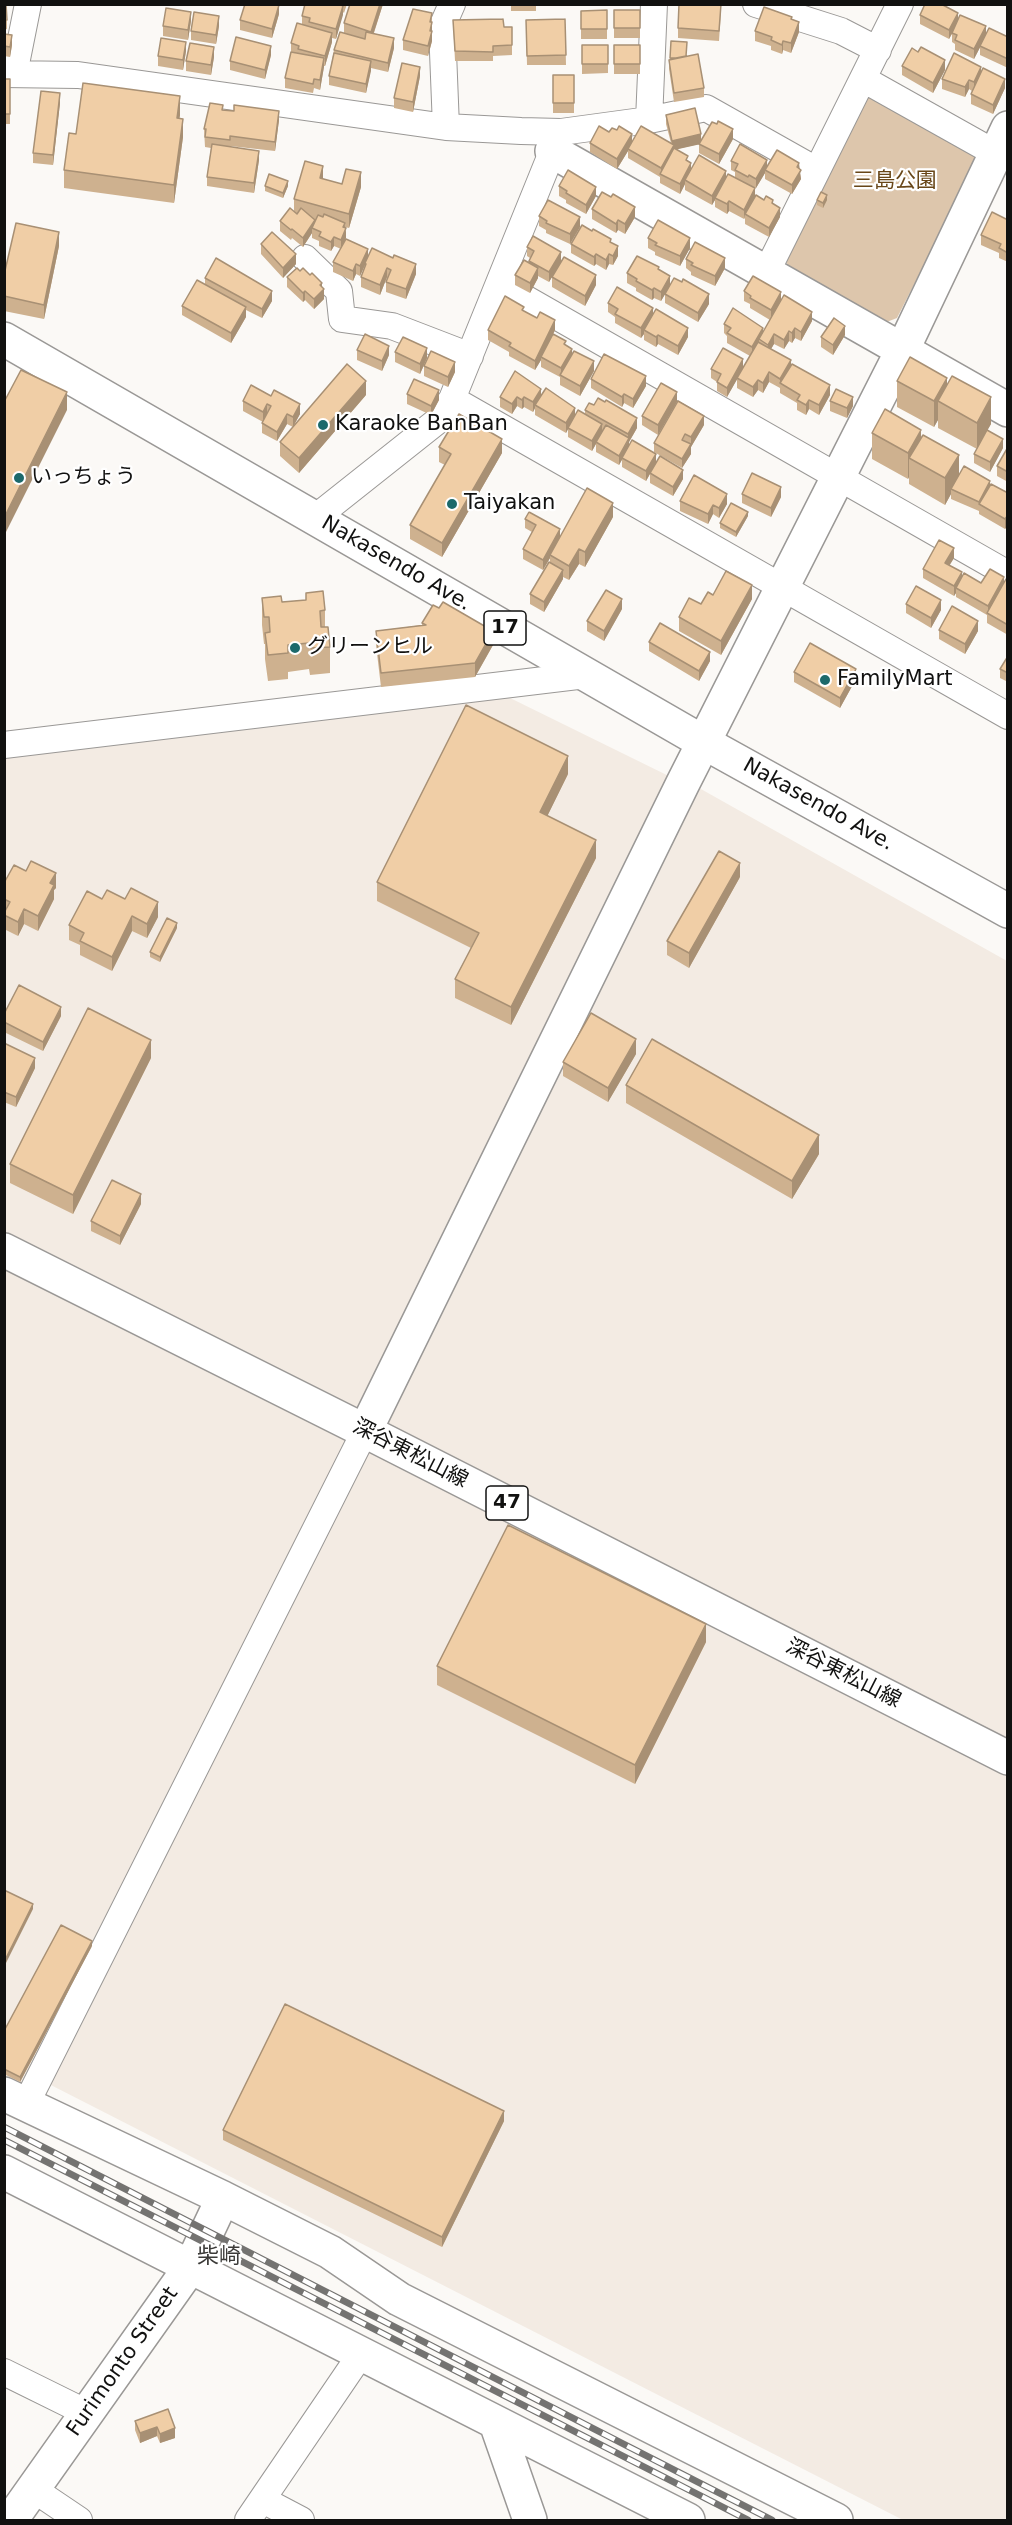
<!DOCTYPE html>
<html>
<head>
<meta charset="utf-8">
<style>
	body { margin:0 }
	#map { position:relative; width:1012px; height:2525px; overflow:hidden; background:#fbf9f6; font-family:"DejaVu Sans",sans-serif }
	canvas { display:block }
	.frame { position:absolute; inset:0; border:6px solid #111110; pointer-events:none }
</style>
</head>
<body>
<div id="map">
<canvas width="1012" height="2525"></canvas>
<div class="frame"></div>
</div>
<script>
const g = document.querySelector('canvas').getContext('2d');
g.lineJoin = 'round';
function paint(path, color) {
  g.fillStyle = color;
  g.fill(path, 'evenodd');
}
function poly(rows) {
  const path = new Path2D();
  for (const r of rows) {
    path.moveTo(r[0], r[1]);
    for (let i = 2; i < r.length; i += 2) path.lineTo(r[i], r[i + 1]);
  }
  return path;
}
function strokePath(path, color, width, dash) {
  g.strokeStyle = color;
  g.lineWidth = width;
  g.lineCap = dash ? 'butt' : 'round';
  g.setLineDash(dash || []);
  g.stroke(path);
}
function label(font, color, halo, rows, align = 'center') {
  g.font = font + ' "DejaVu Sans","Noto Sans JP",sans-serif';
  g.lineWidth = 4.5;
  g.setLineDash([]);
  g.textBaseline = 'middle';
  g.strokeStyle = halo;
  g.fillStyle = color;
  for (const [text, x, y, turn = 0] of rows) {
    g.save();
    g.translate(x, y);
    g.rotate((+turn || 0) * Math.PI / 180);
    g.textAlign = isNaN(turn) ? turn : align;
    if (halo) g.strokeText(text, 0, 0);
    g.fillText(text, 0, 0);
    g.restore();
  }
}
paint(poly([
	[504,695,683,783,26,2104,5,2094,5,756],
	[692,784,1007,961,1007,2520,903,2520,43,2081]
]), '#f3ebe3');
paint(poly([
	[875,93,971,148,976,162,897,318,884,323,788,269,786,256,866,96]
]), '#ddc6ac');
const street = poly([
	[756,4,841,31,878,50],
	[4,74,78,75,446,127,521,131,561,132,649,120,706,108,816,170],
	[14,74,28,4],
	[863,79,995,153],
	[649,120,654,4],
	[446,127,442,27,452,4],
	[305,258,339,291,342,319,392,326,470,356],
	[766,273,900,4],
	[500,284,1008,574],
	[452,399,1008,716],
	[315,518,436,422,452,399,559,135],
	[4,745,586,675],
	[26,2104,365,1431],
	[4,2372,87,2413],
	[33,2489,79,2520],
	[263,2500,301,2520],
	[248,2520,361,2354]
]);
const secondary = poly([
	[552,151,1008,410],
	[365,1431,683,783,902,351,1008,128],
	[4,2094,223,2198,330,2252,399,2299,836,2520],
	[4,2172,688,2520],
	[496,2423,530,2520],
	[11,2520,191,2266,223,2198]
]);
const primary = poly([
	[4,1250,365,1431,1008,1758]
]);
const highway = poly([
	[4,339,703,742,1008,911]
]);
strokePath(street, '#9a9896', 28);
strokePath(secondary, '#9a9896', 36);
strokePath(primary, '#9a9896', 36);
strokePath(highway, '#9a9896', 36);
strokePath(street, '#fff', 26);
strokePath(secondary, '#fff', 33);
strokePath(primary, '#fff', 33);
strokePath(highway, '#fff', 33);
const rail = poly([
	[4,2127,772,2520],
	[4,2140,748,2520]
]);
strokePath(rail, '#747371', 7);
strokePath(rail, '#fff', 4.5, [14]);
paint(poly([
	[4,4,7,20,7,29,4,30],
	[305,4,347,4,344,13,343,12,336,39,332,38,332,42,325,66,324,66,320,90,314,88,313,93,285,88,285,78,291,52,291,43,302,24,302,16],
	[350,4,383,4,374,33,394,48,388,72,371,68,366,93,329,85,329,76,334,50,344,33,344,23],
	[511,4,536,4,536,11,511,11],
	[607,10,607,39,581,39,581,11],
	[614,10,640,10,640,38,614,38],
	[721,11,719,41,678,38,678,28],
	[432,13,432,41,428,56,403,50,403,40],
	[279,14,272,38,240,30,240,20],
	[920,15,958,20,986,34,1008,37,1008,68,980,55,980,47,974,59,955,50,955,44,952,42,952,34,949,39,920,24],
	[565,19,566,65,527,65,526,20],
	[453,20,504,27,512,27,512,55,493,56,493,61,455,61],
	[792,20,799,32,791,53,783,50,782,54,771,50,771,46,755,41,755,31],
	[191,21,188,40,163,36,163,26],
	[219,26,216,44,191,40,191,31],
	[4,34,12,45,10,57,4,56],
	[671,41,687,56,704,88,704,97,674,102,669,69,669,60,670,59],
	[582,45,608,45,608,73,582,74],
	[614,45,640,45,640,74,614,74],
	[186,51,183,70,158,66,158,56],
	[271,55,265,79,230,70,230,61],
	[214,57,211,75,186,71,186,61],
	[902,66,945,70,933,93,902,75],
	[981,72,1005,88,993,114,971,104,971,94,972,91,969,89,965,97,942,89,942,79],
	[553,75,574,75,574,113,553,113],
	[420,76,413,112,394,108,394,98],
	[4,79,10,114,10,124,4,124],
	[60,103,53,165,33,163,33,153],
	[223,110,279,120,275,151,230,146,259,160,254,193,207,186,207,177,211,148,205,147,204,129],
	[180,115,179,118,183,137,174,203,64,188,64,170,76,134],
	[666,115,701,141,733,139,719,164,699,153,699,144,677,149,688,162,691,170,726,177,735,177,735,172,731,170,731,161,767,166,799,169,801,179,792,194,765,179,765,173,756,188,749,185,755,195,773,204,780,217,769,237,745,224,745,218,744,219,729,211,727,214,715,207,715,200,712,205,685,190,685,184,680,194,660,183,660,177,628,158,628,151,617,169,590,152,590,143,609,132,632,141,671,143,666,124],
	[323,179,342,184,361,187,349,228,345,227,346,238,344,243,368,256,416,274,406,299,386,292,386,282,387,277,380,295,361,287,361,277,365,265,360,276,356,274,353,281,333,272,333,262,341,249,334,246,331,251,319,246,319,241,312,238,312,233,303,247,292,238,291,240,280,231,280,221,294,212,294,199],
	[265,186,288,186,283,198,265,191],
	[559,186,596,196,586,214,566,203,566,200,559,196],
	[817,200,827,200,823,208,817,205],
	[592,209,635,217,625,234,618,230,616,233,592,219],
	[539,216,580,227,570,244,546,233,546,230,539,226],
	[1008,220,1008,262,999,258,999,253,981,245,981,235],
	[648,238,690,248,680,266,655,255,655,252,648,248],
	[611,243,618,256,613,265,609,264,606,270,596,264,594,266,571,253,571,244],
	[261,244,296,264,283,278,261,254],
	[59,246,44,319,4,311,4,275],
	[527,247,561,262,549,282,538,276,538,278,530,293,515,285,515,275,529,263,530,258,527,256],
	[686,259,725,268,715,286,691,275,691,272,686,268],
	[659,270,670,285,709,304,698,322,665,303,665,294,661,301,654,298,652,300,636,291,636,288,627,283,627,273],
	[287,277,322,287,324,299,314,309,305,300,303,302,287,287],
	[552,277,596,285,585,306,552,287],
	[205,278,272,301,262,318,246,310,246,317,231,343,182,315,182,306,205,284],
	[744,291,781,301,812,321,801,341,795,338,792,343,789,341,784,349,774,344,771,349,791,366,830,395,819,415,809,409,806,415,797,410,797,403,780,393,780,388,769,382,763,393,758,390,753,397,737,388,737,379,727,397,717,391,717,382,711,378,711,369,743,368,750,356,727,343,727,336,724,333,724,324,763,333,770,320,750,308,750,304,744,301],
	[608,303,653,314,688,337,678,355,658,344,656,347,644,340,644,334,641,338,615,323,615,317,608,312],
	[524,311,555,330,549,342,566,345,572,354,594,371,580,396,560,385,560,377,541,367,541,360,535,370,509,356,509,352,488,340,488,330],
	[845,335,833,355,821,347,821,337],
	[357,350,389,355,382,371,357,360],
	[395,352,427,358,420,374,395,362],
	[424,366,455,372,448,387,424,376],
	[591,379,646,386,633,408,624,403,622,407,591,388],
	[897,381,947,385,991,424,987,430,1003,448,990,472,974,463,974,454,977,449,938,428,938,420,934,427,897,407],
	[251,385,300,414,294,425,366,395,299,473,280,456,280,442,293,427,287,424,277,441,262,433,262,423,263,422,243,411,243,401],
	[407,394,439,400,431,415,407,404],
	[541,396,575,416,585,414,585,410,637,428,629,442,629,446,683,479,673,496,650,483,650,474,646,481,622,467,622,459,619,465,596,452,596,444,592,451,568,437,568,428,566,433,535,415,535,408,533,412,524,407,522,409,517,406,512,414,500,407,500,397],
	[830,401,853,406,847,418,830,411],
	[677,402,658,435,642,425,642,416],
	[704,425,691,447,691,454,682,468,654,452,654,443],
	[872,433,921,437,959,476,990,485,1008,493,1008,525,1005,529,979,514,979,511,951,499,951,494,945,505,909,484,909,477,908,479,872,459],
	[439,447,502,453,442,557,410,539,410,525,445,465,439,462],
	[1008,447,1008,482,997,476,997,466],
	[742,494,781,497,771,517,742,503],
	[680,501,727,504,719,518,713,514,708,524,680,511],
	[748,516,736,537,720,528,720,523],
	[613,517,585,567,579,564,569,580,563,577,563,579,544,612,530,604,530,594,550,562,550,558,543,570,523,559,523,549,532,532,525,528,525,519,560,537],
	[954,558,949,565,962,577,981,583,1004,582,1008,580,1008,635,987,623,987,615,956,597,956,593,954,596,923,578,923,569],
	[306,593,325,610,325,627,330,647,330,673,310,675,309,669,288,672,288,679,268,681,265,659,265,644,264,644,262,625,262,598,282,602,306,600],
	[713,595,752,599,721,655,679,631,679,617,701,604],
	[906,604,941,610,931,628,906,613],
	[439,608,493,645,475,677,381,687,376,645,376,631,422,625,422,623],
	[622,609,604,641,587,631,587,621],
	[939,630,978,631,965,654,939,639],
	[649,642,710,661,699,681,649,651],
	[1008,652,1008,682,1000,678,1000,669,1006,659,1006,655],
	[794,672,856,679,840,708,794,682],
	[568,774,547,816,596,858,511,1025,455,998,455,979,471,948,377,901,377,882],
	[740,877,689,968,667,955,667,941],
	[4,883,56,888,54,890,54,899,38,931,24,924,18,936,4,929],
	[102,899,158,917,147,938,132,931,112,971,80,955,80,945,69,940,69,925],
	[177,928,160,962,150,957,150,952],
	[4,1014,61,1016,43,1051,4,1032],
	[4,1043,35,1068,16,1107,4,1102],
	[636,1054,608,1102,563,1076,563,1062],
	[151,1058,73,1214,10,1183,10,1164],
	[626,1085,819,1154,792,1199,626,1103],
	[141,1204,120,1245,91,1231,91,1221],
	[706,1642,635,1784,437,1685,437,1666],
	[92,1946,20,2082,4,2074,4,2031],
	[504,2121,442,2247,223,2140,223,2130],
	[135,2421,175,2428,175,2438,160,2443,157,2436,140,2443,135,2430]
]), '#ceb18f');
paint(poly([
	[380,4,383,4,371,41,371,32],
	[279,5,279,14,272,38,272,29],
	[343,6,343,15,336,39,336,29],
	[191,12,191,21,188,40,188,30],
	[958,13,958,22,949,39,949,30],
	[219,16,219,26,216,44,216,35],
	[432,22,432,41,428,56,430,31],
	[799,22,799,32,791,53,791,43],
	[986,26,986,36,974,59,974,49],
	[332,33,332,42,325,66,325,56],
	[12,35,12,45,10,57,10,47],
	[394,38,394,48,388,72,388,63],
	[783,41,783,50,782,54,782,45],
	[186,42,186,51,183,70,183,60],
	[271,46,271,55,265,79,265,70],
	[214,47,214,57,211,75,211,65],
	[324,58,324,67,320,90,320,80],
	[945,60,945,70,933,93,933,83],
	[371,61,371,71,366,93,366,84],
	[420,67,420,76,413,112,413,102],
	[981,67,981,76,974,92,974,82],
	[1005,79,1005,88,993,114,993,105],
	[969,80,969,89,965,97,965,87],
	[60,93,60,103,53,165,53,155],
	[180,96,180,115,177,136,177,118],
	[279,111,279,120,275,151,275,142],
	[183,119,183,137,174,203,174,185],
	[733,129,733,139,719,164,719,154],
	[632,134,632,143,628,149,628,151,617,169,617,159],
	[701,134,701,144,674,150,661,174,661,168,672,148,672,141],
	[259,151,259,160,254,193,254,183],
	[767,160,767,169,765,170,765,173,756,188,756,179],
	[691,163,691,173,685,180,685,184,680,194,680,184],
	[799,163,801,179,792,194,792,185,797,167],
	[323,166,323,180,320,178],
	[726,171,726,180,715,198,715,200,712,205,712,196],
	[361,172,361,187,349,228,349,214],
	[288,181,288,186,283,198,283,193],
	[596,187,596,196,586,214,586,205],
	[755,188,755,198,745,214,744,219,744,210],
	[827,195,827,200,823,208,823,203],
	[729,201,729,211,727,214,727,204],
	[635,207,635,217,625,234,625,224],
	[780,208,780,217,769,237,769,228],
	[580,217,580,227,570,244,570,234],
	[315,220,315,229,312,228,312,233,303,247,303,238],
	[618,220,618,230,616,233,616,224],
	[345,223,345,232,346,228,346,238,341,249,341,240],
	[59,232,59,246,44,319,44,305],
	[334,237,334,246,331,251,331,242],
	[690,238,690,248,680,266,680,256],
	[618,246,618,256,613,265,613,256],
	[368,249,368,258,365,263,365,265,360,276,360,266],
	[561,252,561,262,549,282,549,272],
	[296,254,296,264,283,278,283,268],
	[596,254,596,264,594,266,594,257],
	[609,254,609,264,606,270,606,260],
	[725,258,725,268,715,286,715,276],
	[356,264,356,274,353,281,353,271],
	[416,264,416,274,406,299,406,289],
	[387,268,387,277,380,295,380,285],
	[538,268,538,278,530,293,530,283],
	[596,275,596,285,585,306,585,296],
	[670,276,670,286,661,301,661,292],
	[322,283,322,291,324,289,324,299,314,309,314,299,320,285],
	[654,288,654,298,652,300,652,290],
	[272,291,272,301,262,318,262,309],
	[305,291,305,300,303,302,303,293],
	[781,292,781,302,771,320,771,310],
	[709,294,709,304,698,322,698,313],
	[246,307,246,317,231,343,231,333],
	[653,308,653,317,644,330,644,334,641,338,641,328],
	[812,312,812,321,801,341,801,332],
	[555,320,555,330,542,357,541,357,541,360,535,370,535,361],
	[845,326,845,335,833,355,833,345],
	[688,328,688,337,678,355,678,346],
	[763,328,763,338,759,339,759,344,752,357,752,347],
	[795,328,795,338,792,343,792,333],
	[789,331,789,341,784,349,784,340],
	[774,334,774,344,768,354,768,345],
	[658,335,658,344,656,347,656,337],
	[389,346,389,355,382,371,382,361],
	[427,348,427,358,420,374,420,364],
	[572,349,572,358,561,376,561,368],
	[743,359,743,369,727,397,727,388],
	[791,360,791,370,780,383,780,388,780,379],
	[594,361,594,371,580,396,580,386],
	[455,362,455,372,448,387,448,377],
	[769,372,769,382,763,393,763,383],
	[646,376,646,386,633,408,633,399],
	[947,378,947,404,938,401,938,420,934,427,934,401],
	[758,380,758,390,753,397,753,387],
	[366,381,366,395,299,473,299,458],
	[830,385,830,395,819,415,819,405],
	[541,389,541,399,535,405,535,408,533,412,533,402],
	[439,390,439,400,431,415,431,406],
	[67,392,67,410,4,536,4,518],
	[677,392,677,402,658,435,658,425],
	[624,394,624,403,622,407,622,397],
	[517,397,517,406,512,414,512,404],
	[524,397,524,407,522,409,522,400],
	[853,397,853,406,847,418,847,408],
	[991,397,991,424,977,449,977,423],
	[809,400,809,409,806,415,806,405],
	[267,404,267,414,263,422,263,412],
	[300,404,300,414,293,427,293,417],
	[575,408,575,417,566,433,566,423],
	[287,414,287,424,277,441,277,432],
	[704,416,704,425,691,447,691,437],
	[637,418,637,428,629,442,629,448,619,465,619,456,628,441,628,434],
	[602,424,602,433,592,451,592,441],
	[921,430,921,456,909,458,909,477,908,479,908,453],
	[502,439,502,453,442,557,442,543],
	[1003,439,1003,448,990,472,990,462],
	[691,444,691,454,682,468,682,459],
	[656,454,656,463,646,481,646,471],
	[959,455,959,481,951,489,951,494,945,505,945,478],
	[683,470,683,479,673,496,673,487],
	[990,481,990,490,979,504,979,511,979,502],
	[781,487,781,497,771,517,771,508],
	[727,494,727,504,719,518,719,508],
	[613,503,613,517,585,567,585,552],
	[713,505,713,514,708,524,708,514],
	[748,512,748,516,736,537,736,532],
	[1008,515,1008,525,1005,529,1005,519],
	[560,529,560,539,550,555,550,558,543,570,543,560],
	[954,548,954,558,945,573,945,563],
	[579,549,579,564,569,580,569,566],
	[563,570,563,579,544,612,544,602],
	[962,572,962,582,956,588,956,593,954,596,954,586],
	[1004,577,1004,587,988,615,988,606],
	[752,585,752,599,721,655,721,641],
	[622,599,622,609,604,641,604,631],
	[941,600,941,610,931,628,931,618],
	[978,621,978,631,965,654,965,644],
	[493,631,493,645,475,677,475,663],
	[710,652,710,661,699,681,699,671],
	[856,669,856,679,840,708,840,698],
	[568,756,568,774,540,831,540,812],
	[596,840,596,858,511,1025,511,1007],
	[740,863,740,877,689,968,689,953],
	[56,873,56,888,54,890,54,899,38,931,38,916,50,883],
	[158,902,158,917,147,938,147,924],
	[24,909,24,924,18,936,18,922],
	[132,916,132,931,112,971,112,957],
	[177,923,177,928,160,962,160,957],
	[61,1007,61,1016,43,1051,43,1042],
	[636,1039,636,1054,608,1102,608,1088],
	[151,1040,151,1058,73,1214,73,1195],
	[35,1058,35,1068,16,1107,16,1097],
	[819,1135,819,1154,792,1199,792,1181],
	[141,1194,141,1204,120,1245,120,1236],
	[706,1624,706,1642,635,1784,635,1765],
	[33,1904,33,1909,4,1967,4,1962],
	[92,1941,92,1946,20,2082,20,2077],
	[504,2111,504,2121,442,2247,442,2237],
	[157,2427,157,2436,140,2443,140,2433],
	[175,2428,175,2438,160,2443,160,2434]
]), '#a89074');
const building = poly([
	[4,4,6,4,7,20,4,20,4,4],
	[245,4,279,5,272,29,240,20,245,4],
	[305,4,339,4,343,6,336,29,309,22,310,18,302,16,305,4],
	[350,4,380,4,371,32,344,23,350,4],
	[679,4,721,4,719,31,678,28,679,4],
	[925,4,941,4,958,13,949,30,920,15,925,4],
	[764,7,792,17,791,19,799,22,791,43,783,41,782,45,771,40,772,37,755,31,764,7],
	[166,8,191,12,188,30,163,26,166,8],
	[413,9,432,13,430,22,432,22,430,31,432,31,428,46,403,40,413,9],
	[607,10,607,29,581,29,581,11,607,10],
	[614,10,640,10,640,28,614,28,614,10],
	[194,12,219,16,216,35,191,31,194,12],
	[960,15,986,26,974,49,955,40,957,35,952,33,960,15],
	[503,19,504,27,512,27,512,45,493,46,493,52,455,51,453,20,503,19],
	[565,19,566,55,527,56,526,20,565,19],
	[297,23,332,33,325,56,298,49,299,46,291,43,297,23],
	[989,28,1008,37,1008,59,980,46,989,28],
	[340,32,365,39,366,32,394,38,388,63,334,50,340,32],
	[4,34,12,35,10,47,4,46,4,34],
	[236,37,271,46,265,70,230,61,236,37],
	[161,38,186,42,183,60,158,56,161,38],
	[671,41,687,42,686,56,676,58,670,58,671,41],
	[190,43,214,47,211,65,186,61,190,43],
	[582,45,608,45,608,64,582,64,582,45],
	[614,45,640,45,640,64,614,64,614,45],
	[921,47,945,60,933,83,902,66,912,48,918,52,921,47],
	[291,52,324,58,320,80,314,79,313,84,285,78,291,52],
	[334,53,371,61,366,84,329,76,334,53],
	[954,53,981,67,974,82,969,80,965,87,942,79,954,53],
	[698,54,704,88,674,93,669,60,698,54],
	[402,63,420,67,413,102,394,98,402,63],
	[983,68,1005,79,993,105,971,94,983,68],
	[553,75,574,75,574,103,553,103,553,75],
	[4,79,10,79,10,114,4,114,4,79],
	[83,83,180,96,177,118,183,119,174,185,64,170,69,133,76,134,83,83],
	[41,91,60,93,53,155,33,153,41,91],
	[210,103,223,105,222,110,234,111,234,105,279,111,275,142,230,136,230,140,205,137,206,129,204,129,210,103],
	[695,108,701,134,672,141,666,115,695,108],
	[718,121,733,129,719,154,699,144,712,122,717,124,718,121],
	[599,126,609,132,612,128,617,130,619,126,632,134,617,159,590,143,599,126],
	[641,126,674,145,661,168,628,149,641,126],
	[212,144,259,151,254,183,207,177,212,144],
	[740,144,767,160,756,179,749,175,748,177,735,170,738,164,731,161,740,144],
	[674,148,688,156,686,160,691,163,680,184,660,174,674,148],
	[777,150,799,163,797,167,801,170,792,185,765,170,777,150],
	[699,155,726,171,712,196,685,180,699,155],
	[305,161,323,166,320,178,342,184,346,169,361,172,349,214,294,199,305,161],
	[568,170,596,187,586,205,566,193,567,191,559,186,568,170],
	[269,174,288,181,283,193,265,186,269,174],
	[728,174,755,188,744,210,729,201,727,204,715,198,728,174],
	[602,192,611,197,613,194,635,207,625,224,618,220,616,224,592,209,602,192],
	[821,192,827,195,823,203,817,200,821,192],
	[756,195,764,200,766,196,773,200,772,203,780,208,769,228,745,214,756,195],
	[548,200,580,217,570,234,546,223,547,221,539,216,548,200],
	[290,208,297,214,301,208,315,220,303,238,292,229,291,230,280,221,290,208],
	[992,212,1008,220,1008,253,999,248,1001,244,981,235,992,212],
	[324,214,345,223,343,227,346,228,341,240,334,237,331,242,319,236,321,232,312,228,318,215,323,217,324,214],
	[658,220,690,238,680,256,655,245,657,243,648,238,658,220],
	[16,223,59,232,44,305,4,296,4,275,16,223],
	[582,225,592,231,593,229,611,239,610,242,618,246,613,256,609,254,606,260,596,254,594,257,571,244,582,225],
	[272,232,296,254,283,268,261,244,272,232],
	[533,236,561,252,549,272,529,261,534,251,527,247,533,236],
	[346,239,368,249,360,266,356,264,353,271,333,262,346,239],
	[695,242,725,258,715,276,691,265,693,263,686,259,695,242],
	[372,248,393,258,394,255,416,264,406,289,386,282,391,270,387,268,380,285,361,277,366,264,365,263,372,248],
	[637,256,659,267,658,269,670,276,661,292,654,288,652,290,636,281,637,279,627,273,637,256],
	[564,257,596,275,585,296,552,277,564,257],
	[216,258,272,291,262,309,205,278,216,258],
	[524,260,538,268,530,283,515,275,524,260],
	[297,268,300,271,303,268,310,275,312,273,322,283,320,285,324,289,314,299,305,291,303,293,287,277,297,268],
	[753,276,781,292,771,310,750,298,751,296,744,291,753,276],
	[674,278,682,282,683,279,709,294,698,313,665,294,674,278],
	[197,280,246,307,231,333,182,306,197,280],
	[617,287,653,308,641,328,615,314,618,309,608,303,617,287],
	[784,295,812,312,801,332,795,328,792,333,789,331,784,340,774,334,768,345,759,339,784,295],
	[505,296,524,307,522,310,537,318,540,312,555,320,535,361,509,346,511,343,488,330,505,296],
	[733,308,763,328,752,347,727,333,731,328,724,324,733,308],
	[656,309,688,328,678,346,658,335,656,337,644,330,656,309],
	[834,318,845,326,833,345,821,337,834,318],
	[365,334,389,346,382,361,357,350,365,334],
	[553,334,566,341,564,344,572,349,561,368,541,357,553,334],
	[403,337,427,348,420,364,395,352,403,337],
	[758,342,791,360,780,379,769,372,763,383,758,380,753,387,737,378,758,342],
	[723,348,743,359,727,388,717,382,721,374,711,369,723,348],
	[431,351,455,362,448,377,424,366,431,351],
	[574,351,594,361,580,386,560,375,574,351],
	[604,354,646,376,633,399,624,394,622,397,591,379,604,354],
	[910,357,947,378,934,401,897,381,910,357],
	[347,364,366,381,299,458,280,442,347,364],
	[792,364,830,385,819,405,809,400,806,405,797,400,800,395,780,383,792,364],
	[21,370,67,392,4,518,4,402,21,370],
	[515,371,541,389,533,402,524,397,522,400,517,397,512,404,500,397,515,371],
	[952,376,991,397,977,423,938,401,952,376],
	[414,379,439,390,431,406,407,394,414,379],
	[661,383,677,392,658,425,642,416,661,383],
	[251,385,271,396,274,390,300,404,293,417,287,414,277,432,262,423,271,406,267,404,263,412,243,401,251,385],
	[546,388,575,408,566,423,535,405,546,388],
	[836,389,853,397,847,408,830,401,836,389],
	[598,398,605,402,606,400,637,418,628,434,585,410,589,403,594,405,598,398],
	[678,401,704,416,691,437,685,434,682,440,691,444,682,459,654,443,678,401],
	[885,409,921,430,908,453,872,433,885,409],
	[578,410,602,424,592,441,568,428,578,410],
	[459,414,502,439,442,543,410,525,451,454,439,447,459,414],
	[606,425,629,438,619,456,596,442,606,425],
	[987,430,1003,439,990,462,974,454,987,430],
	[923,435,959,455,945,478,909,458,923,435],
	[632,440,656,454,646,471,622,458,632,440],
	[1008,447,1008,472,997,466,1008,447],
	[660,456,683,470,673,487,650,473,660,456],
	[964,466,990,481,979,502,951,489,964,466],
	[752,473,781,487,771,508,742,494,752,473],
	[694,475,727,494,719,508,713,505,708,514,680,501,694,475],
	[991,484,1008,493,1008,515,1005,519,979,504,991,484],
	[587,488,613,503,585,552,579,549,569,566,550,555,587,488],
	[731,503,748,512,736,532,720,523,731,503],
	[529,512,560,529,543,560,523,549,536,525,525,519,529,512],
	[939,540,954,548,945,563,962,572,954,586,923,569,939,540],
	[549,562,563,570,544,602,530,594,549,562],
	[990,569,1004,577,988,606,956,588,964,573,981,583,990,569],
	[726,571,752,585,721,641,679,617,689,598,701,604,708,592,713,595,726,571],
	[1006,579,1008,580,1008,625,987,613,1006,579],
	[916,586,941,600,931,618,906,604,916,586],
	[606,590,622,599,604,631,587,621,606,590],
	[323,591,325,610,320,611,321,627,328,627,330,647,310,648,309,643,288,645,288,653,268,655,265,633,270,632,269,617,264,617,262,598,281,596,282,602,306,600,306,593,323,591],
	[443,602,493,631,475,663,381,673,376,631,426,625,422,623,433,605,439,608,443,602],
	[952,606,978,621,965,644,939,630,952,606],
	[660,623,710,652,699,671,649,642,660,623],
	[810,643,856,669,840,698,794,672,810,643],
	[1008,656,1008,673,1000,669,1008,656],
	[466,705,568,756,540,812,596,840,511,1007,455,979,479,933,377,882,466,705],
	[719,851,740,863,689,953,667,941,719,851],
	[31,861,56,873,50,883,54,885,38,916,24,909,18,922,4,915,4,913,10,902,4,899,4,883,14,865,26,871,31,861],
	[131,888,158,902,147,924,132,916,112,957,80,941,84,933,69,925,87,891,102,899,107,890,125,899,131,888],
	[167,918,177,923,160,957,150,952,167,918],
	[19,985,61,1007,43,1042,4,1022,4,1014,19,985],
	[88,1008,151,1040,73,1195,10,1164,88,1008],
	[591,1013,636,1039,608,1088,563,1062,591,1013],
	[652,1039,819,1135,792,1181,626,1085,652,1039],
	[4,1043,35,1058,16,1097,4,1092,4,1043],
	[112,1180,141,1194,120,1236,91,1221,112,1180],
	[508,1525,706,1624,635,1765,437,1666,508,1525],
	[4,1890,33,1904,4,1962,4,1890],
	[61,1925,92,1941,20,2077,4,2069,4,2031,61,1925],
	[285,2004,504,2111,442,2237,223,2130,285,2004],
	[168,2409,175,2428,160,2434,157,2427,140,2433,135,2421,168,2409]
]);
paint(building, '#f0cea6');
strokePath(building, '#a89074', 1.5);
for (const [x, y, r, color] of [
	[323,425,6,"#1c696b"],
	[19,478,6,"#1c696b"],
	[452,504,6,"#1c696b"],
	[295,648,6,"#1c696b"],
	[825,680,6,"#1c696b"]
]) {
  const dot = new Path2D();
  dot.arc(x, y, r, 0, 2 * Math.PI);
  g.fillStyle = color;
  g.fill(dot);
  strokePath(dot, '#fff', 2);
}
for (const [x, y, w] of [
	[505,628,42],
	[507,1503,42]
]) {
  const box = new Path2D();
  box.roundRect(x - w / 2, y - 17, w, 34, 4.5);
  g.fillStyle = '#fff';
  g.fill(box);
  strokePath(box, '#111110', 1.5);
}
label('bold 20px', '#111110', null, [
	["17",505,628],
	["47",507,1503]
]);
label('21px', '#684618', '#fff', [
	["三島公園",895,182]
]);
label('21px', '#111110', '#fff', [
	["Karaoke BanBan",335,425],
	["いっちょう",31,478],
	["Taiyakan",464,504],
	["グリーンヒル",307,648],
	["FamilyMart",837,680]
], 'left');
label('21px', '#111110', '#fff', [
	["Nakasendo Ave.",396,564,30],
	["Nakasendo Ave.",818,805,29],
	["深谷東松山線",410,1454,27],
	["深谷東松山線",843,1674,27],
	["Furimonto Street",123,2362,-55]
]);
label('22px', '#3c3b39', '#fff', [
	["柴崎",219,2257]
]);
</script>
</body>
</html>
